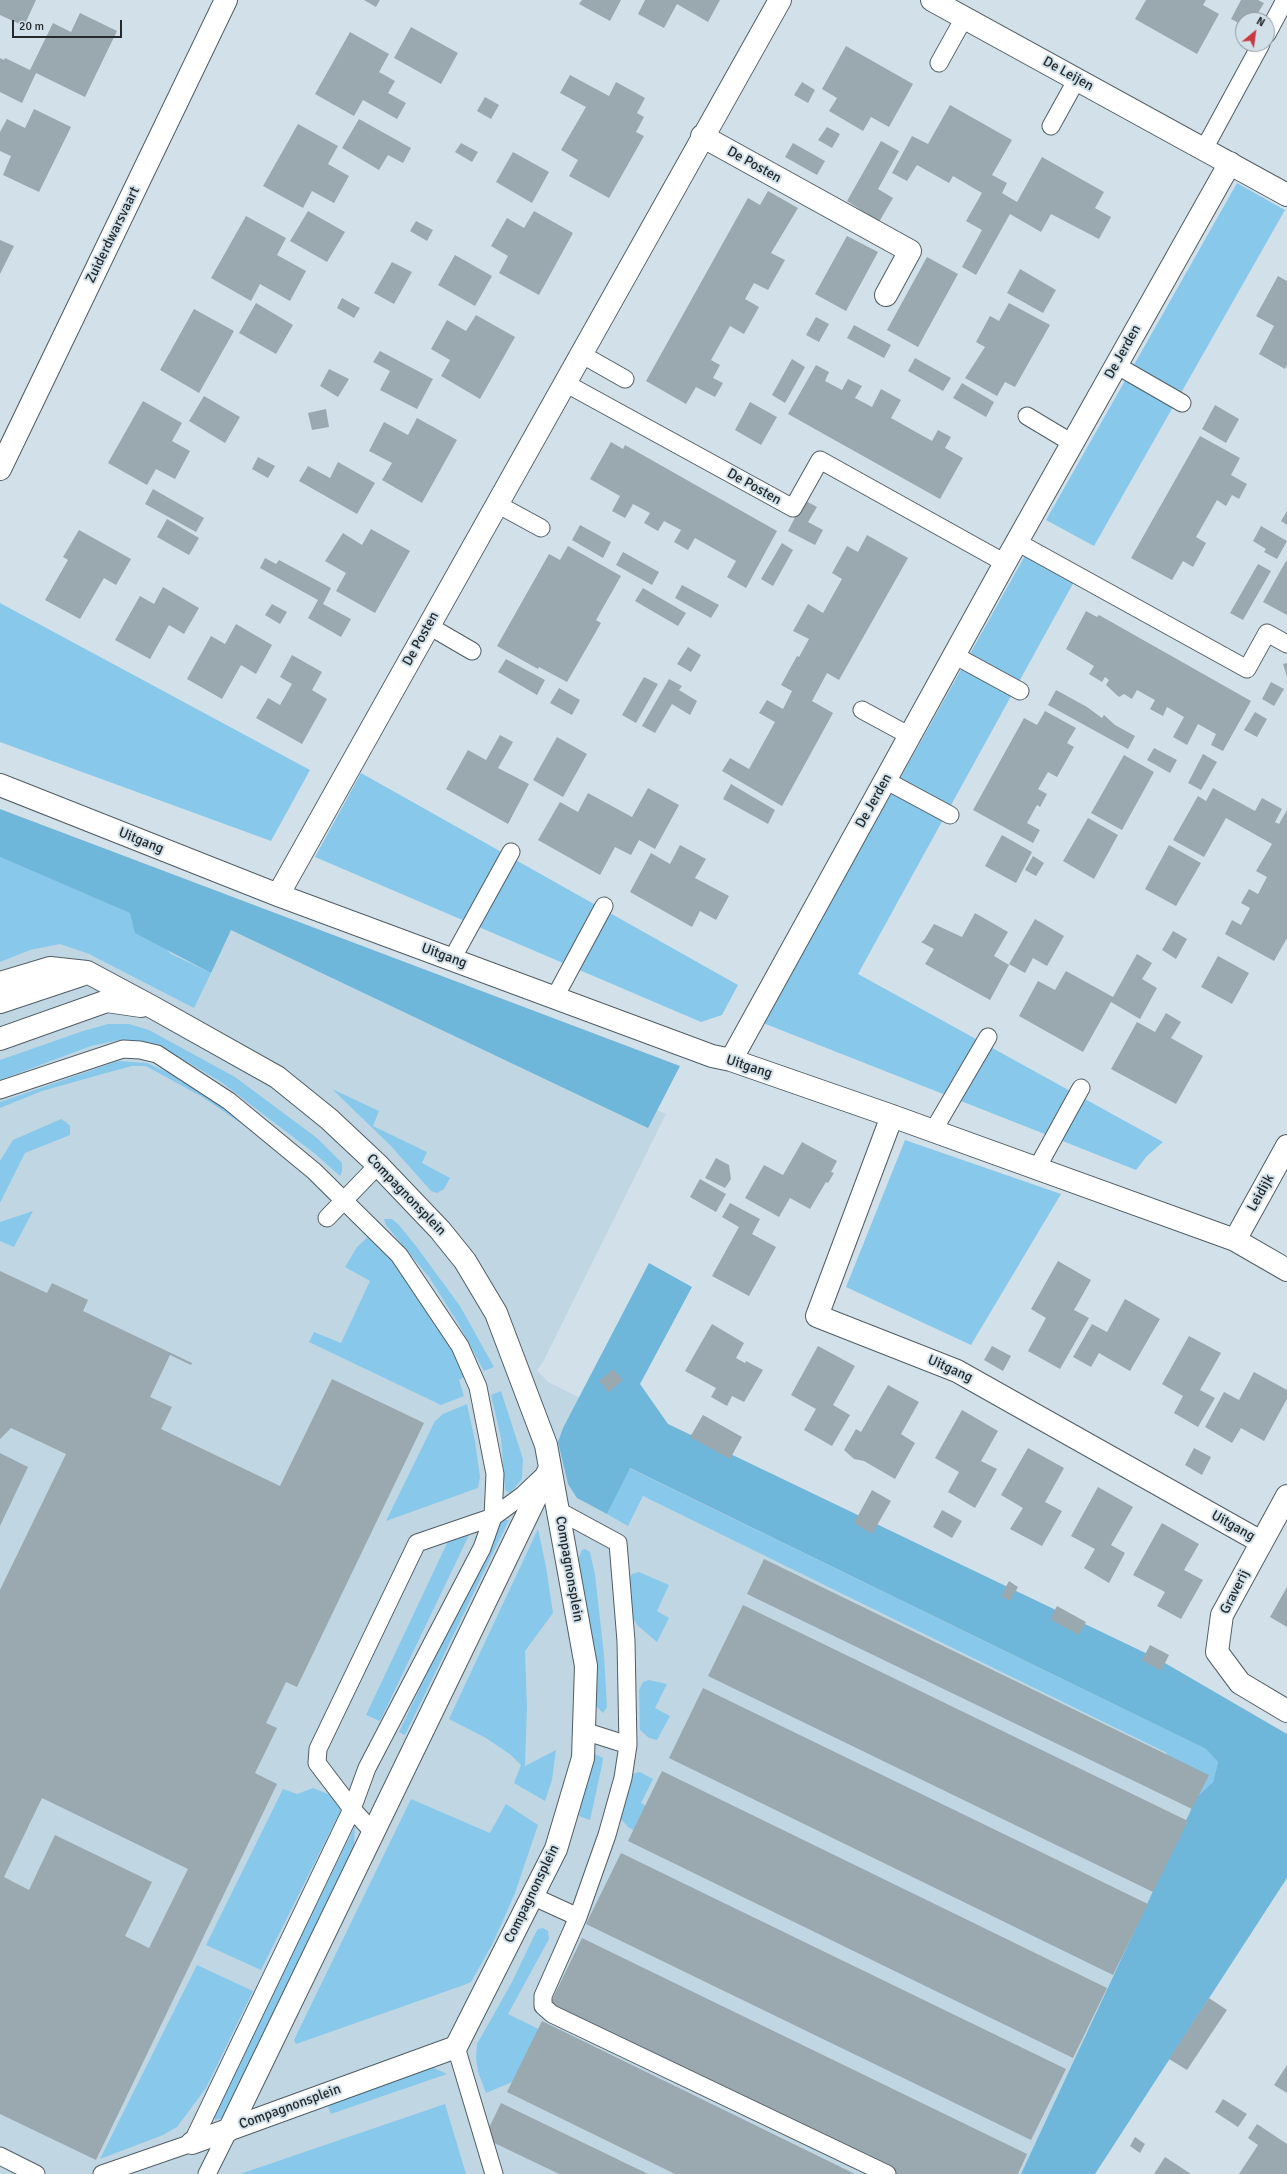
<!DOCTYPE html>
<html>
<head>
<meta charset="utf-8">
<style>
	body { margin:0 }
	#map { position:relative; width:1287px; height:2174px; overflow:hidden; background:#d2e1e9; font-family:Signika,sans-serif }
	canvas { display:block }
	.north { position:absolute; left:1235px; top:12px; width:40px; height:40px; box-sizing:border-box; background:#d2e1e9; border:1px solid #8c979d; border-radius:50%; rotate:29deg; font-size:11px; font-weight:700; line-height:16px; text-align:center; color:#24292c }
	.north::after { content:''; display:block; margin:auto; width:14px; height:18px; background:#c83841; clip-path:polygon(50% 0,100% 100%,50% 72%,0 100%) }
	.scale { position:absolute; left:12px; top:20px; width:110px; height:18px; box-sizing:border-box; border:2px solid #24292c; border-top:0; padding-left:5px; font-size:12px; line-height:14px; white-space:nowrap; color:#24292c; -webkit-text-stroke:3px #d2e1e9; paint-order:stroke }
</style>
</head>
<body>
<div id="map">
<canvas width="1287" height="2174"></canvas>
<div class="north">N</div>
<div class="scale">20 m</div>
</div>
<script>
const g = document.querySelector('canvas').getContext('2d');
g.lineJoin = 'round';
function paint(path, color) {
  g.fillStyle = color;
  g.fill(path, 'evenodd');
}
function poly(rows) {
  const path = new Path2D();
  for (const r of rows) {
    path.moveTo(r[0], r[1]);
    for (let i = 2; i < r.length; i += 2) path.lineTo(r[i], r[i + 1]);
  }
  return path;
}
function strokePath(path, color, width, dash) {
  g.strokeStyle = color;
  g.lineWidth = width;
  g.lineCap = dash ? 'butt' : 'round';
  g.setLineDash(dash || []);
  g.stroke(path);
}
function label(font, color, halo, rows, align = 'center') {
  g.font = font + ' Signika,sans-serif';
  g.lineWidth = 4;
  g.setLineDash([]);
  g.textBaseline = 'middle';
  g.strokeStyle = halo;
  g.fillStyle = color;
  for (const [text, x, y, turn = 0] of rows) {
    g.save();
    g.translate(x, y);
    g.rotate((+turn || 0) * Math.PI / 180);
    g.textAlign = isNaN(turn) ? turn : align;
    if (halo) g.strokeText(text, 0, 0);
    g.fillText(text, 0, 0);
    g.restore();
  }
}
paint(poly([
	[0,831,249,920,666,1114,542,1364,537,1370,548,1382,607,1411,1227,1742,1236,1783,1053,2174,0,2174]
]), '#c1d6e3');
paint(poly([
	[1237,183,1285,210,1094,546,1046,520],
	[1027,552,1075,580,858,974,1163,1142,1147,1156,1136,1170,763,1023],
	[0,603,310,770,271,841,0,742],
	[361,773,738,985,722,1015,701,1022,315,857],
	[0,857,131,913,171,954,211,973,194,1008,89,954,60,944,30,950,0,962],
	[108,1024,129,1024,149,1030,235,1077,317,1138,342,1163,342,1172,340,1176,314,1153,221,1082,179,1057,146,1043,119,1040,91,1046,0,1080,0,1060,83,1031],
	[118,1061,147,1063,167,1072,253,1126,330,1194,330,1200,286,1157,252,1131,204,1098,146,1066,132,1066,99,1075,42,1091,0,1108,0,1102],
	[332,1089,379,1111,373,1126,427,1152,422,1163,450,1178,444,1189,437,1193,431,1191,391,1146],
	[61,1119,66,1122,70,1126,70,1135,25,1153,0,1203,0,1161,13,1140],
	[905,1140,1061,1194,971,1345,846,1287],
	[33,1211,14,1247,0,1241,0,1222],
	[384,1219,392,1219,399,1225,416,1246,460,1306,494,1367,484,1371,458,1323,429,1277,386,1225],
	[371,1234,383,1245,443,1330,466,1376,459,1380,464,1396,441,1405,309,1342,314,1332,341,1343,370,1281,345,1267,357,1247],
	[501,1391,523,1459,522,1479,510,1493,505,1490,501,1438,491,1395],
	[467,1404,475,1441,480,1477,478,1488,386,1521,435,1421,443,1414],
	[629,1468,1206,1749,1218,1762,1213,1782,1197,1797,1157,1778,1167,1753,643,1496,628,1526,607,1514],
	[500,1520,509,1520,405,1735,399,1732],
	[538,1529,546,1567,553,1613,525,1651,527,1707,525,1766,556,1750,552,1780,545,1801,514,1783,521,1765,511,1755,486,1738,449,1719],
	[470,1533,380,1721,366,1715,449,1539],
	[585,1549,590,1552,595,1575,604,1655,607,1707,603,1713,595,1705,585,1600,578,1559,582,1550],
	[639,1572,669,1585,657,1611,669,1618,657,1642,637,1625,633,1618,628,1580,632,1574],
	[649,1680,667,1684,655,1708,670,1716,657,1740,649,1738,640,1730,639,1690,643,1682],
	[595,1754,603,1758,602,1765,590,1820,579,1816,590,1758,591,1755],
	[640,1772,653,1779,641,1803,652,1809,640,1834,628,1827,621,1819,621,1808,631,1774],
	[313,1788,328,1794,341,1803,340,1812,261,1970,206,1945,283,1789,297,1794],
	[411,1799,490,1833,506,1804,538,1825,515,1893,493,1943,471,1982,464,1985,296,2044,294,2040],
	[355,1826,354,1845,223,2118,215,2120,214,2115],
	[543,1928,548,1931,549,1939,508,2014,557,2038,541,2070,486,2093,478,2072,476,2058,477,2044,511,1984,535,1934,538,1929],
	[197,1965,253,1991,206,2088,177,2127,163,2135,100,2159],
	[432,2067,447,2074,331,2114,326,2101],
	[445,2104,466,2174,240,2174]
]), '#88c9eb');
paint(poly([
	[0,809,680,1066,648,1128,231,930,211,973,135,933,130,913,0,857],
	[649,1263,692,1287,640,1384,668,1424,1158,1659,1287,1734,1287,1878,1095,2174,1021,2174,1197,1797,1213,1782,1218,1762,1206,1749,630,1468,607,1514,577,1498,568,1484,558,1442,563,1428]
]), '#6fb6db');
paint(poly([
	[0,0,36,0,24,26,0,15],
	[364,0,380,0,376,7],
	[582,0,621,0,610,21,579,4],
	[645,0,720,0,708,22,677,4,664,28,638,14],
	[1146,0,1206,0,1203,5,1219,14,1197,54,1135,19],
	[1241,0,1258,0,1264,3,1254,20,1243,20,1243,25,1231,19],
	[80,13,117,31,85,97,36,73,22,103,0,92,0,58,4,60,5,58,30,70,53,23,71,32],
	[411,27,458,53,441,84,394,58],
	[350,32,389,54,379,72,395,81,388,93,406,103,397,119,363,100,354,116,315,94],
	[846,46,913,84,889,127,871,117,863,131,829,111,837,98,822,89],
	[570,75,609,96,616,82,645,98,637,113,644,117,636,132,644,136,609,198,569,176,578,160,561,150,586,107,560,93],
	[802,82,815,90,808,103,794,95],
	[485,97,499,105,491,119,477,111],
	[950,105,1012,140,992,175,1007,183,1002,193,1017,202,1042,157,1104,192,1095,208,1111,217,1099,239,1051,214,1041,232,1010,214,976,275,962,267,982,230,966,221,982,193,953,176,949,183,917,165,907,181,892,173,912,136,928,144],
	[34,109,71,127,39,192,3,175,11,156,0,151,0,132,7,119,25,128],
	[359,119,411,148,403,163,388,155,379,170,342,148],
	[298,124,338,146,328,164,349,176,334,203,312,191,303,208,263,186],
	[827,127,840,134,832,148,818,140],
	[881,141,899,151,878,189,893,198,879,222,847,201],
	[461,143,478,152,472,162,455,152],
	[793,143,825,161,817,175,785,157],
	[513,152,549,172,532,203,496,182],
	[768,191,798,208,771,253,785,260,768,290,754,283,745,299,759,307,744,334,730,326,711,360,720,365,713,378,723,383,715,397,696,387,686,404,646,381,748,198,760,205],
	[308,211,345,232,327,262,290,241],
	[534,211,573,233,539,295,499,273,508,256,491,246,507,218,524,228],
	[246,216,286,238,277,255,306,271,290,301,260,284,251,301,211,278],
	[416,221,433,230,427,241,410,231],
	[847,236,878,252,846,311,815,294],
	[0,240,14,246,0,274],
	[455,255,492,276,475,306,438,285],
	[927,257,958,274,918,347,887,330],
	[392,262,412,272,394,304,374,293],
	[1020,269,1056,290,1043,313,1007,293],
	[1278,276,1287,281,1287,365,1285,369,1259,354,1274,326,1256,316],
	[342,298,360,308,354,318,337,308],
	[256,303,293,325,276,354,239,333],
	[1009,303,1050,325,1015,387,1005,382,997,396,965,378,985,347,976,342,990,316,999,321],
	[194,309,234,331,199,393,160,370],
	[476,315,515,337,480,399,441,376,450,360,431,349,447,320,466,331],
	[816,317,829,324,819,342,806,335],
	[854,325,891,345,884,358,847,338],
	[380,351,433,379,417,409,380,390,390,371,373,362],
	[915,358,951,378,943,391,908,371],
	[792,359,805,367,785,403,772,395],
	[816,365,829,372,825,381,842,390,848,379,862,386,855,398,872,407,881,389,901,400,891,418,932,441,938,430,951,437,945,448,963,458,940,499,788,414],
	[329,369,349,379,338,397,320,386],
	[962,383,994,402,986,417,953,398],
	[204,396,240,417,225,443,189,421],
	[143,401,182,423,172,441,190,451,175,479,156,469,147,485,108,463],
	[750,402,777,417,761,445,735,430],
	[1215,405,1239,419,1226,443,1202,429],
	[326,409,329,427,312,430,308,413],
	[417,418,457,440,422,503,382,480,392,463,369,451,384,422,408,435],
	[1200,436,1240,458,1231,475,1247,484,1239,499,1232,495,1226,506,1217,500,1196,537,1206,543,1193,567,1183,561,1172,580,1131,558],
	[611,442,623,449,625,445,777,531,746,588,727,577,736,561,695,538,688,550,674,542,681,530,664,521,658,531,644,523,650,513,633,504,625,518,612,511,620,496,590,479],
	[258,457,275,466,268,478,252,469],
	[338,462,375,483,357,514,299,481,308,466,330,478],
	[153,489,204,518,196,532,145,504],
	[804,500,817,507,808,522,823,530,815,545,788,531],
	[1287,511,1287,525,1281,521],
	[167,519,199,538,189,555,157,537],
	[580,525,611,542,603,558,572,540],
	[1261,526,1287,541,1277,559,1264,552,1266,549,1253,541],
	[371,529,410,551,375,613,336,591,346,573,325,561,343,533,362,545],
	[79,530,131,559,116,585,104,578,80,619,45,600,68,560,63,557],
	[867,535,908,558,839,680,827,673,812,701,833,713,782,806,722,771,730,758,749,769,775,722,759,713,767,700,783,709,792,691,781,685,797,656,799,657,809,639,793,631,808,604,823,613,842,579,832,573,847,546,858,552],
	[782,543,793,550,773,586,761,579],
	[568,546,621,576,596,620,601,623,567,682,539,667,538,669,497,646,549,554,560,560],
	[623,552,659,572,652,585,616,565],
	[265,558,276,564,279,560,331,588,323,604,351,619,341,637,308,618,318,600,260,568],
	[1286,561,1287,562,1287,615,1263,602],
	[1258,564,1271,571,1243,620,1230,613],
	[682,585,719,605,711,618,675,598],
	[163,587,199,608,184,634,169,625,150,659,115,640,140,596,154,604],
	[643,588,686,613,678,626,635,601],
	[272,604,287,612,280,624,265,615],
	[1086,611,1097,617,1099,615,1251,701,1223,751,1211,745,1216,734,1198,724,1187,745,1173,737,1184,717,1167,707,1163,716,1150,709,1155,700,1137,690,1132,699,1124,694,1119,697,1106,685,1109,680,1105,677,1102,682,1089,674,1094,666,1066,649],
	[236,624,272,645,256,674,241,665,222,699,187,679,211,636,225,644],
	[688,647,701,655,691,672,677,664],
	[292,655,322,672,312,690,327,699,302,744,256,718,268,698,280,705,292,684,280,677],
	[506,659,545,680,537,695,498,672],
	[1287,663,1287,677,1283,664],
	[644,677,658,684,636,723,622,715],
	[669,679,682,686,679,690,697,701,690,715,672,704,655,733,642,726],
	[1271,682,1284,689,1274,706,1262,699],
	[559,688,580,700,572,715,550,703],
	[1056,690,1087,707,1102,718,1104,715,1115,725,1135,736,1128,749,1048,705],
	[1045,711,1076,728,1067,743,1074,747,1057,777,1048,772,1038,789,1047,794,1040,807,1037,805,1027,823,1040,830,1033,843,973,810,1024,718,1037,725],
	[1255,712,1267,719,1257,737,1244,730],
	[500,735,513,742,498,768,529,784,508,824,446,789,468,750,486,760],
	[557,737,587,754,563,797,533,780],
	[1154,748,1177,760,1170,773,1147,760],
	[1203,754,1217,762,1201,790,1188,783],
	[1124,755,1154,772,1122,830,1091,813],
	[731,784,775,810,768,824,723,799],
	[648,788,679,805,655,849,639,840,631,855,615,847,600,875,538,840,560,802,578,812,588,793,632,817],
	[1213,788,1255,811,1262,798,1282,809,1275,822,1279,824,1287,810,1287,938,1274,961,1225,934,1232,920,1241,925,1250,908,1241,903,1249,889,1258,894,1267,877,1256,871,1272,844,1226,818,1204,857,1173,840,1198,796,1206,801],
	[1088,818,1118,835,1094,879,1063,861],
	[1002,835,1032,852,1016,883,985,866],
	[680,845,706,859,695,878,729,896,716,920,700,911,692,927,630,892,651,853,670,864],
	[1169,845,1201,863,1176,906,1145,889],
	[1033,856,1044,863,1036,876,1025,870],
	[975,913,1008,932,994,956,1009,965,990,1000,925,964,934,949,921,942,924,940,934,924,962,937],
	[1035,919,1064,936,1047,966,1033,958,1025,973,1009,964],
	[1173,931,1187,939,1176,959,1162,950],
	[1137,954,1152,963,1142,979,1157,988,1140,1019,1111,1002,1083,1052,1019,1016,1038,981,1055,990,1066,971,1113,997],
	[1218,956,1249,973,1232,1004,1201,987],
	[1166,1013,1181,1022,1171,1038,1203,1056,1176,1104,1111,1069,1137,1022,1155,1032],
	[802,1142,837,1161,831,1172,834,1173,828,1183,826,1182,810,1209,790,1198,779,1217,745,1198,764,1165,783,1175],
	[716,1158,729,1165,731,1179,725,1188,705,1178],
	[700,1179,726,1194,716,1212,690,1197],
	[730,1203,760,1219,752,1234,776,1247,749,1296,712,1276,739,1227,722,1217],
	[1058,1261,1091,1280,1074,1310,1089,1318,1060,1369,1028,1351,1046,1318,1031,1309],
	[0,1271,47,1293,52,1283,88,1300,83,1311,192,1363,191,1365,170,1355,150,1397,172,1407,161,1429,280,1486,332,1379,424,1423,297,1687,286,1682,266,1723,277,1728,255,1773,277,1784,96,2160,0,2114,0,1590,66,1454,11,1428,0,1439],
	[42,1798,188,1869,149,1948,125,1936,152,1882,55,1835,29,1890,4,1877],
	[1125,1299,1160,1319,1130,1371,1099,1353,1091,1367,1073,1357,1092,1324,1107,1332],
	[712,1324,744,1343,736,1358,745,1363,746,1361,763,1370,744,1402,732,1396,727,1406,711,1397,716,1388,685,1371],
	[1189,1336,1221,1353,1200,1390,1215,1398,1198,1427,1174,1413,1183,1396,1162,1384],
	[818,1346,855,1366,833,1405,850,1415,832,1446,804,1430,816,1409,791,1395],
	[992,1346,1011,1356,1003,1371,984,1360],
	[613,1369,623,1380,609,1392,599,1381],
	[1254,1372,1287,1390,1287,1399,1264,1441,1241,1428,1232,1443,1205,1427,1224,1392,1239,1400],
	[888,1385,919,1402,901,1434,915,1443,895,1479,864,1461,854,1459,844,1450,856,1429,861,1432],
	[962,1410,998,1431,981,1461,997,1469,975,1508,948,1492,959,1472,935,1458],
	[703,1415,742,1437,730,1459,690,1437],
	[1028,1448,1064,1468,1045,1502,1062,1511,1042,1546,1010,1529,1023,1508,1001,1495],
	[1194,1448,1211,1457,1202,1475,1185,1465],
	[0,1453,28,1467,0,1526],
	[1098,1487,1133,1507,1111,1545,1125,1553,1109,1583,1084,1568,1095,1549,1071,1536],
	[872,1490,891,1501,872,1534,854,1523],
	[942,1510,962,1521,952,1538,933,1527],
	[1162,1523,1199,1544,1184,1570,1203,1580,1181,1619,1157,1606,1165,1592,1133,1575],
	[764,1559,1209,1775,1192,1809,747,1594],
	[1009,1581,1018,1587,1010,1601,1001,1596],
	[1287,1587,1287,1627,1270,1617],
	[743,1605,1188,1821,1153,1892,708,1676],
	[1057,1606,1086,1622,1079,1635,1050,1619],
	[1150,1645,1169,1655,1161,1671,1142,1660],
	[703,1688,1148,1904,1113,1975,669,1758],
	[662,1771,1107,1988,1073,2058,628,1841],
	[621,1853,1066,2069,1031,2140,586,1924],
	[582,1938,1027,2154,1018,2174,888,2174,548,2008],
	[1209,1998,1227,2010,1187,2070,1169,2059],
	[542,2021,855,2174,675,2174,507,2092],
	[1287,2065,1287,2093,1274,2085],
	[1223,2099,1247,2114,1238,2127,1215,2112],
	[501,2103,648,2174,559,2174,484,2138],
	[1257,2124,1287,2144,1287,2174,1239,2174,1258,2145,1248,2138],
	[1135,2137,1145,2144,1140,2153,1130,2146],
	[1165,2157,1191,2174,1154,2174]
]), '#9aa8b0');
const lane = poly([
	[1267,34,1285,0],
	[939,63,964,18],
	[1051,126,1077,79],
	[1204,149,1261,44],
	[581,354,625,379],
	[1116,365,1182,403],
	[565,383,793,508,820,460,1005,563],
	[1027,416,1072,443],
	[497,504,541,528],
	[1017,542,1247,669,1267,633,1287,644],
	[429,626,472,651],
	[954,655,1020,691],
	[862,710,910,736],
	[885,780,950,815],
	[452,959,511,852],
	[555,997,604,906],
	[0,1090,123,1049,140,1050,157,1054,229,1101,314,1171,399,1255,460,1346,478,1387,495,1474,493,1517,482,1548,367,1768,352,1809,192,2143,102,2174],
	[933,1131,988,1037],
	[1037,1168,1081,1088],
	[327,1218,378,1165],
	[559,1511,618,1543,626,1641,628,1745,623,1778,607,1835,578,1917,543,1996,543,2006,552,2014,887,2174],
	[584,1731,628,1745],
	[374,1833,352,1809,317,1763,318,1749,417,1543,493,1517,523,1495,542,1477],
	[532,1896,578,1917],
	[456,2047,494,2174],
	[0,2156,36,2174],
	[207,2174,229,2130]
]);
const street = poly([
	[932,0,1287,195],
	[702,136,910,251,886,295],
	[0,785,278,895,712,1056,731,1060,892,1116,1235,1240,1287,1270],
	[278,895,780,0],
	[0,983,50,968,87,972,154,1008,277,1077,329,1119,378,1165,440,1230,465,1261,496,1313,546,1445,586,1666,583,1758,556,1849,456,2047,192,2143],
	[0,1002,81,975],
	[0,1039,107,1001,141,1006],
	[731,1060,1005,563,1230,163],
	[892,1116,817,1316,957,1371,1261,1542],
	[1235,1240,1287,1146],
	[1287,1496,1222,1615,1217,1652,1240,1683,1287,1711],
	[229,2130,549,1470]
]);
const secondary = poly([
	[0,469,226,0]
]);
strokePath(lane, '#505d64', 19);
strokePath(street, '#505d64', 24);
strokePath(secondary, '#505d64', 24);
strokePath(lane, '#fff', 17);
strokePath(street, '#fff', 22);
strokePath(secondary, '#fff', 22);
label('14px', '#24292c', '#d2e1e9', [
	["De Leijen",1068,74,29],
	["De Posten",754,165,29],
	["Zuiderdwarsvaart",113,235,-64],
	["De Jerden",1123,352,-61],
	["De Posten",754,487,29],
	["De Posten",421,639,-61],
	["De Jerden",874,801,-61],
	["Uitgang",141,841,22],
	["Uitgang",444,956,20],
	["Uitgang",749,1067,18],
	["Leidijk",1261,1193,-61],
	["Compagnonsplein",406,1195,46],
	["Uitgang",950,1369,24],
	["Uitgang",1233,1526,29],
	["Compagnonsplein",569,1569,80],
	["Graverij",1235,1592,-63],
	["Compagnonsplein",532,1894,-64],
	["Compagnonsplein",290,2107,-20]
]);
</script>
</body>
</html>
